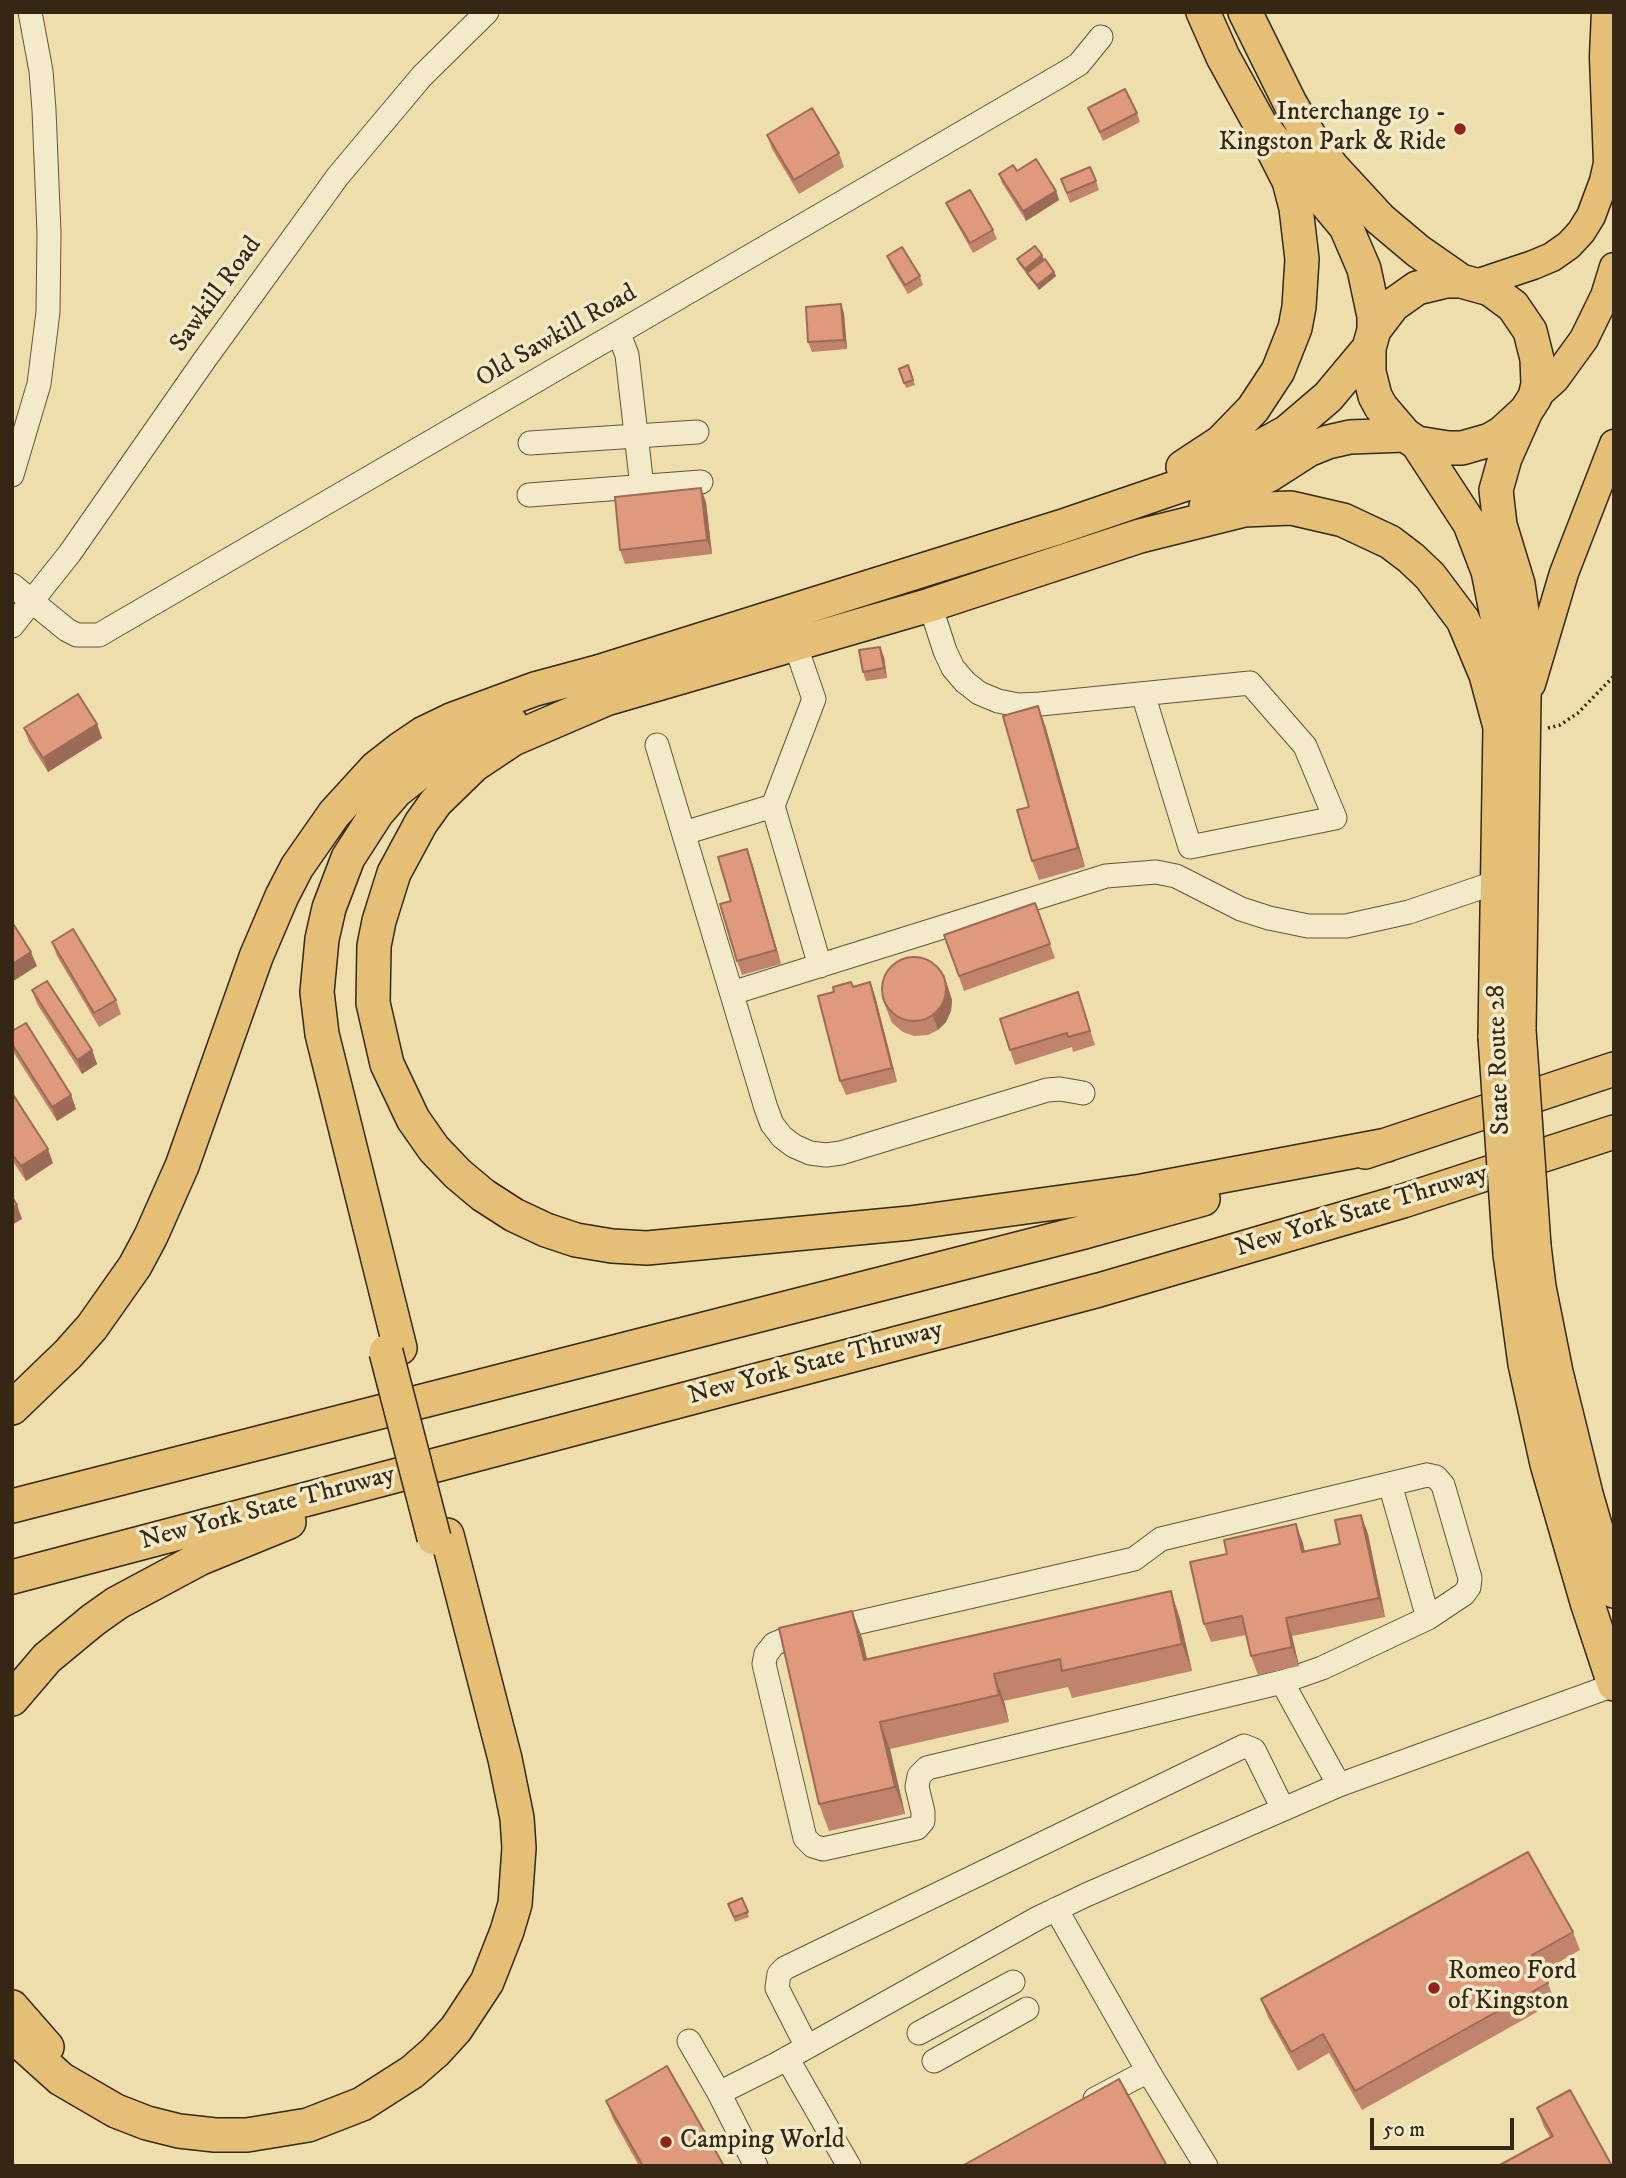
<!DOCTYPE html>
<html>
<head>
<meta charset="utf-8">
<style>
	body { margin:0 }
	#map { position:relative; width:1626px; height:2178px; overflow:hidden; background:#eddeac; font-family:"IM FELL DW Pica",serif }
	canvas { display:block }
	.frame { position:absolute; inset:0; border:14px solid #352713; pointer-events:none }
	.scale { position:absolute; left:1370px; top:2118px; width:144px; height:32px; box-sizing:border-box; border:4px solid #352713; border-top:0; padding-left:9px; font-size:21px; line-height:24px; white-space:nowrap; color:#352713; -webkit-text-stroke:5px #f3eac9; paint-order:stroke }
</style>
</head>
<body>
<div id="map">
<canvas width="1626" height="2178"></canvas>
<div class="frame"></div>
<div class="scale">50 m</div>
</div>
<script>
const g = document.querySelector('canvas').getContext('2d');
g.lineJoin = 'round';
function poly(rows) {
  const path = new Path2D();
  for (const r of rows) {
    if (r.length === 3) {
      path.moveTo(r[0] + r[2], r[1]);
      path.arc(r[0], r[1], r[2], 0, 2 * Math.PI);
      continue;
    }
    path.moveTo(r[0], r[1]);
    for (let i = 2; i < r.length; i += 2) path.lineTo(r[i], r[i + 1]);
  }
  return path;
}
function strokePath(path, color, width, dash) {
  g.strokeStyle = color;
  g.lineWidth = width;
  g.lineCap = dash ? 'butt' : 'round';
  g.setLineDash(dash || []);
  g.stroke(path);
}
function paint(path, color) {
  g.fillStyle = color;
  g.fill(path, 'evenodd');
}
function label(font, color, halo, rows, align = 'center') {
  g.font = font + ' "IM FELL DW Pica",serif';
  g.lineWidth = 7;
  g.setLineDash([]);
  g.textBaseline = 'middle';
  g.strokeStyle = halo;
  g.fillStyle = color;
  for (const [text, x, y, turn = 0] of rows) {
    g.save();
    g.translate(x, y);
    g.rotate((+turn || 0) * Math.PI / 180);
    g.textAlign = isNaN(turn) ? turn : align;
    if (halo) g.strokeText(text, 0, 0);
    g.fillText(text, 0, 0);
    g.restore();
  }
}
const minor = poly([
	[619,334,627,355,642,487],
	[530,443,697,432],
	[12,475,39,384,48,312,49,233,44,110,41,71,30,12],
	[529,495,701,482],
	[12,585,67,630,77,635,99,635,1063,74,1079,64,1101,37],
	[930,605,945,651,953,668,965,682,979,693,998,701,1018,705,1040,704,1250,683,1305,746,1335,818,1190,847,1143,694],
	[12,626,70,553,203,362,338,176,422,76,487,12],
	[795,644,814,699,773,806,820,966],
	[657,745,766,1108,772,1124,782,1137,794,1146,810,1153,826,1155,841,1153,1047,1090,1060,1089,1083,1093],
	[684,833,773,806],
	[732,993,1106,876,1156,872,1176,876,1241,909,1269,918,1308,926,1346,926,1409,912,1497,882],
	[1427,1475,1436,1477,1443,1485,1470,1578,1469,1587,1464,1594,1428,1618,1322,1668,1282,1682,927,1768,919,1776,917,1787,923,1812,923,1821,917,1828,823,1849,813,1846,805,1838,764,1664,766,1654,774,1644,786,1639,1134,1559,1161,1539,1427,1475],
	[1390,1484,1428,1618],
	[1282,1682,1339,1785],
	[1056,1909,1148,2071,1206,2166],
	[919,2033,1013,1982],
	[689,2041,719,2093,775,2065,1038,1918,1086,1895,1339,1785,1614,1685],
	[807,2047,777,1988,779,1974,785,1968,1244,1746,1254,1750,1283,1809],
	[787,2058,849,2166],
	[934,2061,1027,2009],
	[719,2093,756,2166],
	[1095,2099,1148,2071]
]);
const major = poly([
	[1476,284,1533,265,1552,257,1569,245,1581,232,1591,216,1604,181,1608,163,1604,57,1606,12],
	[1535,397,1555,379,1584,339,1605,296,1614,267],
	[1531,684,1564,573,1614,444]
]);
const highway = poly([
	[1203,12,1223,57,1260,124,1346,227,1364,269,1374,316,1374,330],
	[1245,12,1290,103,1310,137,1332,167,1380,219,1418,251,1461,281],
	[1446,281,1461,281,1490,289,1513,306,1530,331,1537,359,1538,384,1535,397,1526,411,1502,433,1490,440,1462,448,1448,448,1417,443,1405,435,1381,407,1375,396,1369,372,1369,348,1374,330,1393,305,1417,288,1446,281],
	[1417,443,1470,524,1488,571,1497,616,1500,727,1495,1037],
	[1183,467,1221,442,1253,409,1278,371,1295,328,1299,307,1302,259,1296,208,1289,181,1260,124],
	[1206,506,1269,475,1308,450,1328,442,1350,437,1405,435],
	[1519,1030,1525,632,1518,584,1500,525,1496,490,1505,458,1526,411],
	[1387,1145,1142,1191,910,1223,647,1248,612,1246,576,1240,546,1230,514,1215,483,1195,458,1174,434,1149,413,1119,387,1064,373,1003,374,946,379,921,394,873,421,823,436,802,474,765,513,739,606,699,930,605,1140,536,1244,510,1291,508,1343,520,1390,542,1411,558,1430,576,1463,620,1486,675,1500,727],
	[1365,1152,1614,1069],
	[1534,1246,1539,1287,1556,1372,1586,1494,1614,1591],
	[1510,1254,1525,1364,1547,1464,1587,1602,1614,1684],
	[400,1348,322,1034,317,992,322,939,329,908,348,858,377,813,396,791,439,757,462,743,511,723],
	[12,1408,68,1354,92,1327,135,1266,151,1236,182,1166,256,957,282,896,297,867,334,814,376,768,399,750,424,733,451,720,535,689,598,672,1060,527,1183,485,1235,461,1287,432,1328,397,1369,348],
	[12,1506,1084,1232,1203,1199],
	[12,1577,1099,1290,1403,1201,1614,1132],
	[12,1699,47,1658,93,1620,117,1603,201,1558,289,1522],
	[12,2007,47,2047],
	[12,2035,61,2079,116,2111,147,2123,179,2131,215,2135,247,2135,308,2125,362,2104,412,2072,435,2052,456,2029,487,1982,507,1931,515,1904,519,1848,517,1818,505,1759,447,1535]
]);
strokePath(minor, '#635539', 25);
strokePath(major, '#352713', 31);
strokePath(highway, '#352713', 36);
strokePath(poly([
	[1548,728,1560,725,1578,713,1614,676]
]), '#352713', 3.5, [2, 3.5]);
strokePath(minor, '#f3eac9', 23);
strokePath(major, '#e6bf76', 28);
strokePath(highway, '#e6bf76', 33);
const highwayBridge = poly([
	[1519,1030,1534,1246],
	[1495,1037,1510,1254],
	[386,1352,434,1538]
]);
strokePath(highwayBridge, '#352713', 36, []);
strokePath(highwayBridge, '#e6bf76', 33);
paint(poly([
	[1088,108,1137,113,1140,122,1103,141],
	[767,135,839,153,844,167,799,194,772,149],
	[1017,171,1056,191,1059,200,1026,221,1002,183,999,174],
	[1061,179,1096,181,1099,190,1070,203],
	[946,203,993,230,997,239,973,253,950,212],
	[1042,255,1044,260,1054,272,1056,276,1039,290,1029,277,1027,273,1026,273,1019,264,1017,259],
	[887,256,920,276,923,285,908,294,891,266],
	[841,304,844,314,847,349,812,352,808,342],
	[908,365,915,385,906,388,899,369],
	[706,502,712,554,625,564,620,550],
	[884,657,887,678,866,681,863,672],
	[97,724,102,738,48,772,29,742,24,728],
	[1045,725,1085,867,1039,880,1032,861,1029,807],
	[752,863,781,964,742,975,737,961,731,901],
	[1035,903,1055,958,964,991,944,935],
	[52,942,116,1000,121,1014,99,1027,57,956],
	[944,975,952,1000,951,1011,946,1022,938,1030,928,1035,914,1036,903,1032,892,1023,882,998],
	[853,987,875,996,897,1082,846,1095,840,1081],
	[32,990,92,1050,97,1064,82,1074,37,1004],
	[1078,992,1095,1045,1073,1052,1072,1047,1015,1065,1010,1050],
	[12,1031,71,1095,76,1109,57,1121,12,1050],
	[12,1093,53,1163,26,1181,12,1160],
	[1361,1515,1368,1534,1385,1617,1292,1636,1299,1666,1258,1675,1251,1656,1246,1635,1211,1642,1204,1624,1227,1554,1296,1524,1305,1552,1340,1544],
	[852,1611,862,1638,867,1659,1180,1619,1192,1671,1072,1698,1068,1687,1004,1701,1009,1722,890,1749,905,1814,829,1831,819,1804],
	[742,1898,749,1917,735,1922,728,1904],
	[1573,1932,1580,1950,1542,1972,1548,1983,1555,2002,1362,2110,1329,2053,1298,2071,1268,2017,1261,1999],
	[606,2101,724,2166,639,2166,613,2119],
	[1537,2108,1612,2166,1550,2137,1544,2127]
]), '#c0846c');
paint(poly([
	[1056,191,1059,200,1026,221,1023,211],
	[1042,255,1044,260,1026,273,1025,269],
	[1054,272,1056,276,1039,290,1037,285],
	[841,304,844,314,847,349,844,340],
	[701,488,706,502,712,554,707,540],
	[880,647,884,657,887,678,884,668],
	[1038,706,1045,725,1085,867,1078,848],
	[97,724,102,738,48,772,43,758],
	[747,849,752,863,781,964,776,950],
	[31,952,37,966,12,982,12,964],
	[944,975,952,1000,951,1011,946,1022,938,1030,933,1016],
	[870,982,875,996,897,1082,892,1068],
	[92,1050,97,1064,82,1074,77,1060],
	[71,1095,76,1109,57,1121,52,1107],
	[48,1149,53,1163,26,1181,21,1166],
	[17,1205,22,1219,12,1225,12,1208],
	[1361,1515,1368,1534,1385,1617,1379,1598],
	[1296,1524,1303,1543,1309,1571,1302,1552],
	[1171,1591,1180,1619,1192,1671,1182,1644],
	[852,1611,862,1638,874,1687,864,1660],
	[1286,1618,1292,1636,1299,1666,1292,1647],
	[994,1674,1004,1701,1009,1722,999,1695],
	[880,1722,890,1749,905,1814,895,1787]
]), '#9c6b58');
const building = poly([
	[1125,89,1137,113,1100,132,1088,108,1125,89],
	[812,108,839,153,794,180,767,135,812,108],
	[1036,159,1056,191,1023,211,999,174,1013,165,1017,171,1036,159],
	[1090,167,1096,181,1067,193,1061,179,1090,167],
	[970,190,993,230,970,243,946,203,970,190],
	[1035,246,1042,255,1025,269,1017,259,1035,246],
	[902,247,920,276,905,285,887,256,902,247],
	[1045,259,1054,272,1037,285,1027,273,1045,259],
	[841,304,844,340,808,342,806,307,841,304],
	[908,365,913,380,904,383,899,369,908,365],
	[701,488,707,540,620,550,615,497,701,488],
	[880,647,884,668,863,672,859,650,880,647],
	[78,694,97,724,43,758,24,728,78,694],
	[1038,706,1078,848,1032,861,1017,810,1029,807,1003,716,1038,706],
	[747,849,776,950,737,961,720,904,731,901,718,857,747,849],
	[1035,903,1050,944,959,976,944,935,1035,903],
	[12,922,31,952,12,964,12,922],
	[73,929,116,1000,94,1013,52,942,73,929],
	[914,989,32],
	[47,981,92,1050,77,1060,32,990,47,981],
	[851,982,853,987,870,982,892,1068,840,1081,818,996,834,992,833,987,851,982],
	[1078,992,1090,1031,1068,1037,1067,1033,1010,1050,1000,1019,1078,992],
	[26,1023,71,1095,52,1107,12,1044,12,1031,26,1023],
	[12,1093,48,1149,21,1166,12,1154,12,1093],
	[12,1197,17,1205,12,1208,12,1197],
	[1361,1515,1379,1598,1286,1618,1292,1647,1251,1656,1242,1616,1204,1624,1190,1562,1227,1554,1224,1540,1296,1524,1302,1552,1340,1544,1335,1520,1361,1515],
	[1171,1591,1182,1644,1062,1671,1060,1659,994,1674,999,1695,880,1722,895,1787,819,1804,779,1628,852,1611,864,1660,1171,1591],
	[1528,1852,1573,1932,1532,1955,1548,1983,1355,2091,1323,2034,1291,2052,1261,1999,1528,1852],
	[742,1898,748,1912,734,1917,728,1904,742,1898],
	[667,2066,724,2166,643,2166,606,2101,667,2066],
	[1119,2079,1167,2166,962,2166,1119,2079],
	[1570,2090,1612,2166,1498,2166,1553,2136,1537,2108,1570,2090]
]);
paint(building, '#df997d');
strokePath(building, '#9c6b58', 2);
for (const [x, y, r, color] of [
	[1460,129,7,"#8f2418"],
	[1434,1988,7,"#8f2418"],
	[666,2142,7,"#8f2418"]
]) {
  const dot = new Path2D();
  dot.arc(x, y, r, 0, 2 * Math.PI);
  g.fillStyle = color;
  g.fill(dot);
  strokePath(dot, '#f3eac9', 2.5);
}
label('26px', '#352713', '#f3eac9', [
	["Interchange 19 -",1446,114,"right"],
	["Kingston Park & Ride",1446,144,"right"],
	["Romeo Ford",1448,1973],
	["of Kingston",1448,2003],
	["Camping World",680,2142]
], 'left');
label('26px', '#352713', '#f3eac9', [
	["Sawkill Road",217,295,-54],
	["Old Sawkill Road",557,337,-30],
	["State Route 28",1500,1060,-92],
	["New York State Thruway",1362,1212,-17],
	["New York State Thruway",816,1364,-15],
	["New York State Thruway",268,1509,-15]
]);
</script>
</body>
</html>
